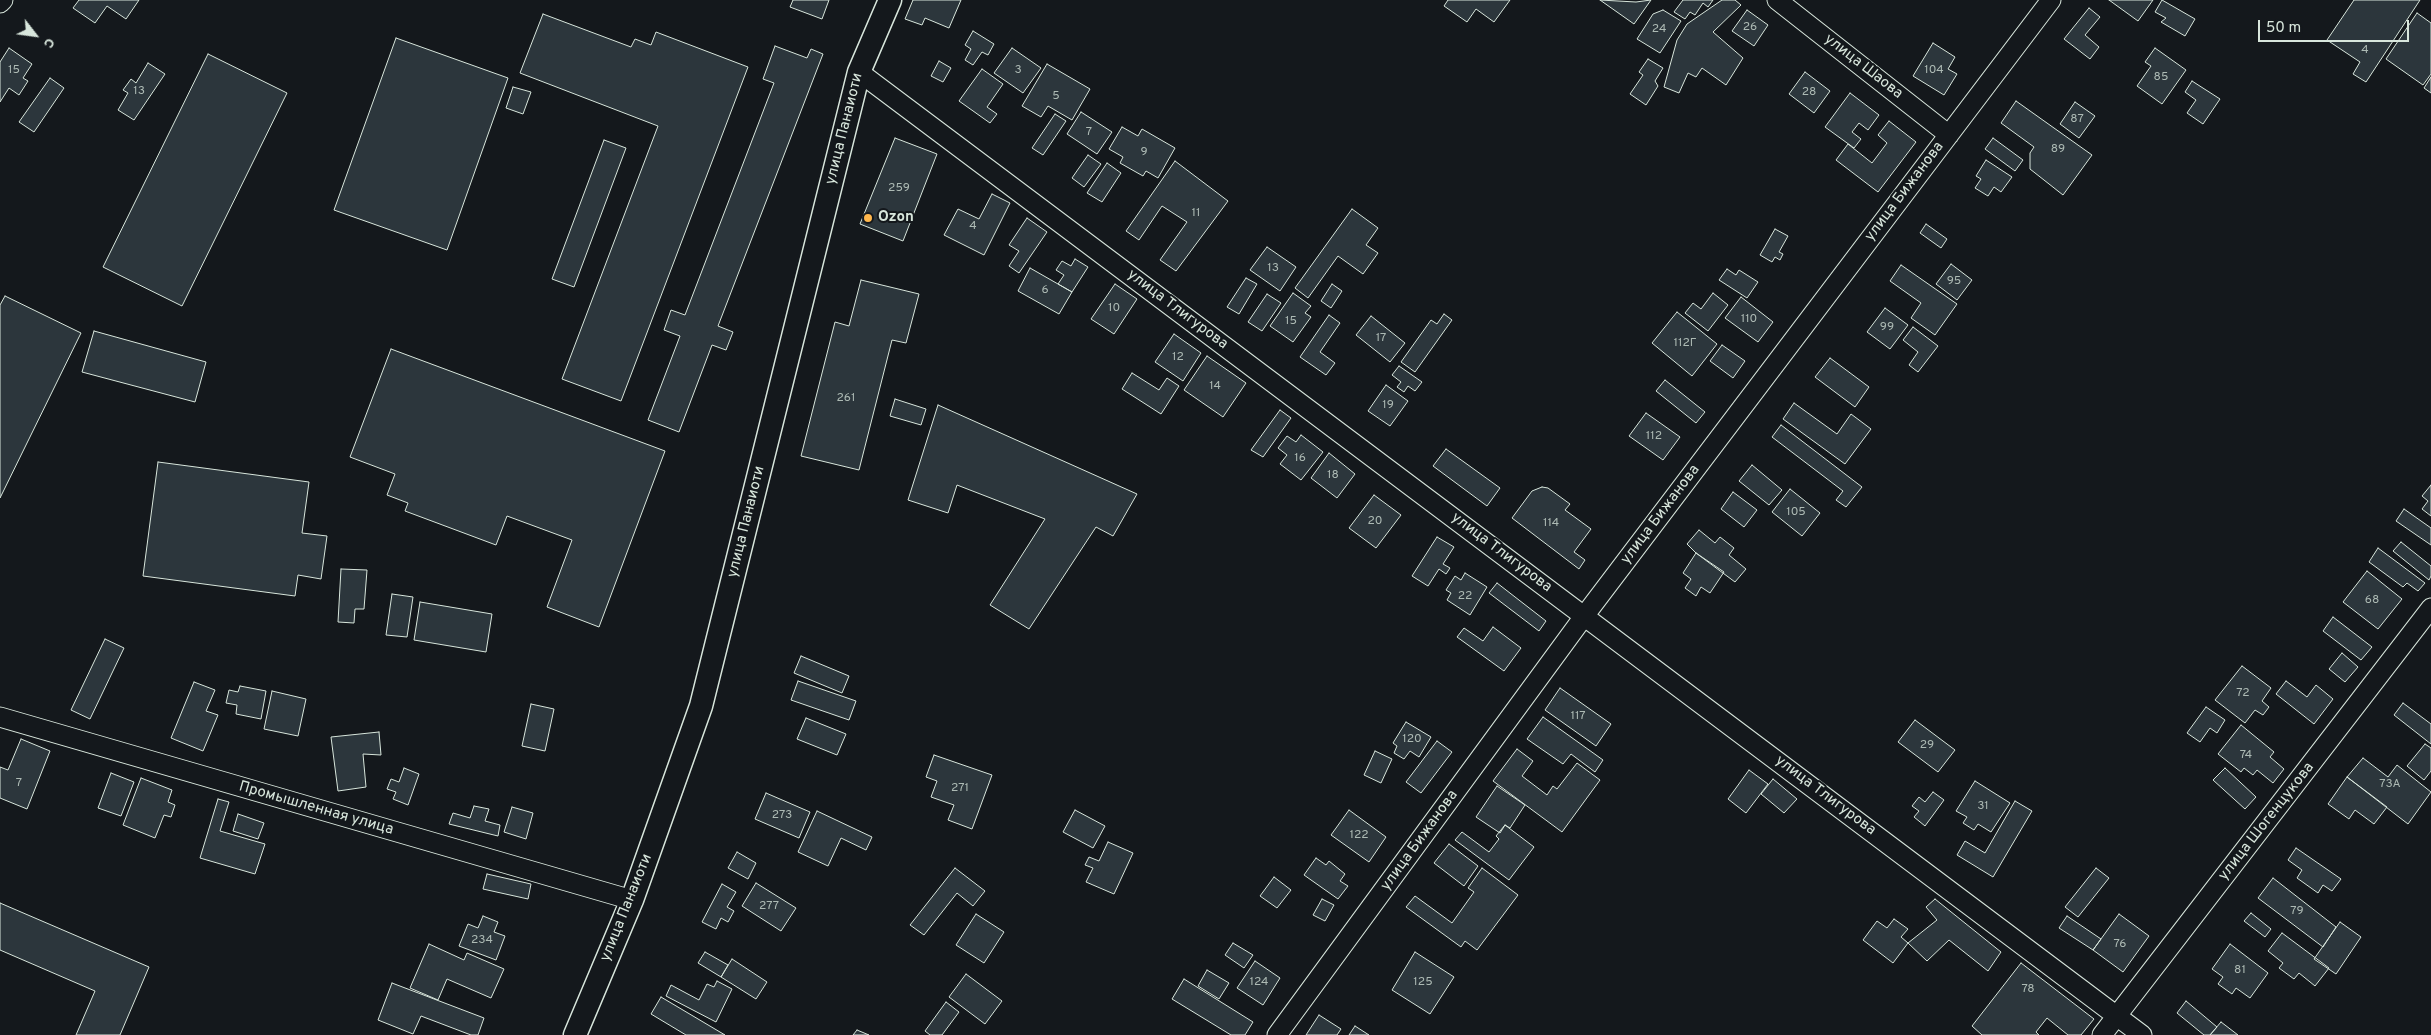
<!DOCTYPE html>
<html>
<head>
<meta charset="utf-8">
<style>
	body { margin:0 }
	#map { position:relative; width:2431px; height:1035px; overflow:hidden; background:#14181c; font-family:Overpass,sans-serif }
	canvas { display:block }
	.north { position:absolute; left:10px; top:10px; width:50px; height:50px; -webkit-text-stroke:4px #14181c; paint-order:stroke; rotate:120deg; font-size:14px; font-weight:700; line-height:20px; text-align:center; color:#d8e6dc }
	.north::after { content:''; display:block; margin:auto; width:18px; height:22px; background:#d8e6dc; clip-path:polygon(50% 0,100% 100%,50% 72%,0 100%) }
	.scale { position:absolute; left:2258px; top:20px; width:151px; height:22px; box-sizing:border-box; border:2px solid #d8e6dc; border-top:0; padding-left:6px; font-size:15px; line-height:18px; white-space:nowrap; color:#d8e6dc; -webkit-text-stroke:4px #14181c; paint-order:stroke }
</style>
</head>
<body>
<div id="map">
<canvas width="2431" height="1035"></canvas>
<div class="north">С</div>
<div class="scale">50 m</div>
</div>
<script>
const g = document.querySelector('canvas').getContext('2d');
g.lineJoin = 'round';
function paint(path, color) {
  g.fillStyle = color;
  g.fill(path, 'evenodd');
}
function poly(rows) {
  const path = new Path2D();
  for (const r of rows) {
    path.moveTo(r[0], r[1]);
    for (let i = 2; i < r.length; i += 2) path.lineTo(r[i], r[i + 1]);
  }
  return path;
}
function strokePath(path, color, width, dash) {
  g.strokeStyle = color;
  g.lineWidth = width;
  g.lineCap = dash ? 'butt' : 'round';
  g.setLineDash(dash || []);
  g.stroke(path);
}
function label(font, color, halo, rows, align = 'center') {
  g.font = font + ' Overpass,sans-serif';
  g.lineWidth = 4;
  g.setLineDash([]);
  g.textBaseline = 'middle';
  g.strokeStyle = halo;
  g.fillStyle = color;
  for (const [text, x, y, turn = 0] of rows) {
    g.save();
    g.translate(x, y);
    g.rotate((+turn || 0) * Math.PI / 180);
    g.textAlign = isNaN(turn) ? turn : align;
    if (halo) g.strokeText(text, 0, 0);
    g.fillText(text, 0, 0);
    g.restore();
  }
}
const building = poly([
	[79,0,139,0,126,19,107,6,95,23,73,8,79,0],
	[793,0,829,0,822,19,790,7,793,0],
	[913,0,961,0,949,28,925,18,922,25,905,19,913,0],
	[1448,0,1510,0,1494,22,1476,9,1467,22,1444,6,1448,0],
	[1600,0,1636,2,1651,0,1634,24,1600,0],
	[1683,0,1713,0,1708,7,1703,3,1695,15,1690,12,1685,19,1674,12,1683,0],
	[1722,0,1735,0,1741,5,1713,32,1743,58,1726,85,1702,68,1696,77,1688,73,1679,93,1664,87,1677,40,1687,24,1722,0],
	[2109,0,2153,0,2138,21,2109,0],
	[2162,0,2195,19,2185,36,2161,22,2166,18,2155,12,2162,0],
	[2354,0,2420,0,2366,82,2353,74,2360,62,2327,40,2354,0],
	[2089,8,2100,17,2085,35,2099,47,2090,59,2064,39,2089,8],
	[1663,10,1681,21,1660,53,1637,39,1653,14,1663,10],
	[1747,10,1768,25,1754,46,1732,31,1747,10],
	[2417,13,2431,23,2431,74,2423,85,2386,59,2417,13],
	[543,14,631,47,635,39,651,45,656,32,748,67,621,401,562,379,658,126,520,73,543,14],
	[973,31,994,44,988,55,982,52,973,65,965,60,971,49,965,45,973,31],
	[396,38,508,78,447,250,334,210,396,38],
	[1933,43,1955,57,1948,69,1957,74,1944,95,1913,76,1933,43],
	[775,46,807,58,811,49,823,54,718,326,733,332,726,350,712,345,679,432,648,420,680,336,664,330,671,310,685,315,774,83,763,79,775,46],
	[9,48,32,64,23,78,28,81,19,95,9,88,0,102,0,62,9,48],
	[1012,48,1041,68,1023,93,994,73,1012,48],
	[2155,48,2186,70,2162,104,2137,86,2151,66,2145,62,2155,48],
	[208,54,287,93,182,306,103,267,208,54],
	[1648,59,1663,68,1655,81,1658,86,1646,105,1630,94,1643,75,1639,72,1648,59],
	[939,61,951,68,943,82,931,76,939,61],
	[148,63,165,74,134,120,118,110,128,93,123,90,131,79,136,83,148,63],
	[1047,64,1090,89,1072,120,1048,106,1041,117,1022,106,1047,64],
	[982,69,1003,84,987,107,997,114,990,123,959,101,982,69],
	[1805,72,1830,91,1814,113,1789,94,1805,72],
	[2431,77,2431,93,2424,88,2431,77],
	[50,78,64,88,34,132,19,122,50,78],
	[2192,81,2220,99,2203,124,2187,113,2196,100,2185,92,2192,81],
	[513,87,531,92,523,114,506,108,513,87],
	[1850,93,1879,115,1868,130,1859,123,1852,132,1861,139,1854,148,1825,127,1850,93],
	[2016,101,2092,155,2063,195,2030,169,2030,153,2034,147,2001,123,2016,101],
	[2075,102,2095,116,2079,138,2060,124,2075,102],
	[1081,112,1112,132,1097,154,1067,134,1081,112],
	[1055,114,1066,121,1043,155,1032,148,1055,114],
	[1889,121,1916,142,1878,192,1836,160,1848,144,1872,163,1887,143,1878,135,1889,121],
	[1122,127,1138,136,1142,129,1175,148,1158,178,1146,171,1143,176,1120,163,1123,157,1109,149,1122,127],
	[895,138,937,154,903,241,860,224,895,138],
	[1993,138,2023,160,2015,171,1985,149,1993,138],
	[604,140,626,148,574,287,552,279,604,140],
	[1088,155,1101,164,1084,187,1072,178,1088,155],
	[1986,160,2012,177,2001,192,1994,187,1988,196,1975,188,1981,179,1976,176,1986,160],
	[1175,161,1228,201,1176,271,1160,260,1187,222,1162,206,1139,240,1126,231,1175,161],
	[1107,163,1121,173,1102,202,1087,193,1107,163],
	[992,194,1010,203,984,255,944,235,958,209,979,219,992,194],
	[1352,209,1378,228,1366,245,1378,253,1363,274,1338,256,1308,298,1295,288,1352,209],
	[1027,218,1047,232,1019,273,1009,266,1019,251,1009,245,1027,218],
	[1926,224,1947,239,1941,248,1920,233,1926,224],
	[1775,229,1788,236,1779,252,1783,254,1780,260,1775,257,1772,262,1760,255,1775,229],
	[1267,247,1296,267,1280,291,1250,270,1267,247],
	[1075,259,1088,267,1072,292,1058,284,1064,275,1056,270,1062,261,1071,266,1075,259],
	[1951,264,1972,280,1957,300,1936,284,1951,264],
	[1901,265,1957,304,1935,335,1911,318,1921,303,1890,281,1901,265],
	[1030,268,1072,292,1059,314,1018,291,1030,268],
	[1727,269,1736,275,1739,270,1758,282,1747,298,1719,280,1727,269],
	[1246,278,1257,284,1239,314,1227,307,1246,278],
	[861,280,919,294,906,343,892,340,859,470,801,456,835,322,849,326,861,280],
	[1115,284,1137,299,1114,334,1091,319,1115,284],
	[1332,284,1342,291,1331,308,1321,301,1332,284],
	[1293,293,1311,306,1305,313,1311,317,1293,342,1270,326,1293,293],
	[1713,293,1728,305,1708,331,1685,313,1693,303,1701,309,1713,293],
	[1267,294,1281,303,1262,331,1248,322,1267,294],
	[5,296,81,333,0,498,0,305,5,296],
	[1741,297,1773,322,1758,342,1725,318,1741,297],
	[1885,308,1908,325,1890,349,1867,332,1885,308],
	[1677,312,1717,344,1692,376,1652,343,1677,312],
	[1444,314,1452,320,1415,372,1401,362,1431,320,1437,324,1444,314],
	[1329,315,1340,323,1320,352,1335,363,1326,375,1300,357,1329,315],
	[1371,316,1405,343,1390,362,1356,335,1371,316],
	[1913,327,1938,346,1918,372,1909,365,1918,352,1903,340,1913,327],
	[94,331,206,362,195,402,82,372,94,331],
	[1174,334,1201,353,1183,381,1155,362,1174,334],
	[1722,345,1745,361,1733,378,1710,361,1722,345],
	[391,349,665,451,599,627,547,607,572,540,507,516,496,545,405,511,408,503,387,495,395,474,350,457,391,349],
	[1207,356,1246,383,1223,417,1184,390,1207,356],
	[1830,358,1869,387,1855,407,1815,377,1830,358],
	[1399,366,1422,382,1415,391,1408,386,1404,392,1397,387,1401,382,1392,375,1399,366],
	[1132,373,1159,390,1167,378,1179,386,1161,414,1122,389,1132,373],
	[1665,380,1705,412,1696,423,1656,391,1665,380],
	[1386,385,1408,401,1390,426,1368,411,1386,385],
	[895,399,926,409,921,425,890,416,895,399],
	[1794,403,1837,434,1851,414,1871,429,1845,464,1783,419,1794,403],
	[938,405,1137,494,1113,536,1096,527,1029,629,990,605,1045,519,957,485,948,513,908,500,938,405],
	[1280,410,1291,418,1263,457,1251,450,1280,410],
	[1646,413,1680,437,1663,460,1629,436,1646,413],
	[1781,425,1862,487,1846,507,1836,500,1843,491,1772,437,1781,425],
	[1301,435,1323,452,1301,480,1280,464,1287,455,1278,448,1287,436,1296,442,1301,435],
	[1446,449,1500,488,1487,506,1433,466,1446,449],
	[1329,453,1355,474,1337,498,1311,478,1329,453],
	[158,462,309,482,302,533,327,536,321,579,298,575,295,596,143,576,158,462],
	[1752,465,1782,490,1769,505,1739,481,1752,465],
	[2431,485,2431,516,2422,509,2428,501,2422,496,2431,485],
	[1542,487,1548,488,1570,504,1565,510,1591,529,1574,552,1585,560,1579,569,1512,518,1532,491,1542,487],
	[1790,489,1820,513,1802,536,1772,512,1790,489],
	[1733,492,1757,510,1744,527,1721,509,1733,492],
	[1374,495,1401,515,1376,548,1349,528,1374,495],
	[2404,509,2431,528,2431,545,2396,521,2404,509],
	[1699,530,1715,543,1720,537,1734,548,1729,555,1746,569,1735,582,1696,553,1687,544,1699,530],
	[1437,537,1454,547,1443,564,1450,568,1446,574,1439,569,1428,586,1412,576,1437,537],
	[2401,542,2431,566,2431,576,2429,580,2393,551,2401,542],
	[2378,548,2425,583,2418,591,2407,583,2403,587,2369,562,2378,548],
	[1696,553,1724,572,1710,593,1701,587,1696,596,1685,588,1691,579,1683,573,1696,553],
	[341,569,367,570,364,609,355,609,354,623,338,622,341,569],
	[2367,571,2402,599,2378,629,2343,602,2367,571],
	[1465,573,1487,587,1470,615,1447,600,1451,593,1446,590,1455,576,1461,580,1465,573],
	[1497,583,1546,621,1539,631,1489,593,1497,583],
	[392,594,413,597,407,637,386,635,392,594],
	[420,602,492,614,486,652,414,640,420,602],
	[2333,617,2372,647,2361,660,2323,631,2333,617],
	[1493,627,1521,648,1504,671,1457,637,1464,628,1483,641,1493,627],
	[105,639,124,648,90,719,71,710,105,639],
	[2342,653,2358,667,2345,682,2329,669,2342,653],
	[801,656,849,676,842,693,794,673,801,656],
	[2242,666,2271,688,2262,701,2269,707,2263,715,2255,710,2245,723,2215,700,2242,666],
	[798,681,856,701,849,720,791,700,798,681],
	[2286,681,2307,697,2316,685,2333,699,2314,724,2276,694,2286,681],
	[194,682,215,690,206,711,218,715,203,751,171,738,194,682],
	[240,686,266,691,261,719,236,714,237,705,226,703,229,690,238,692,240,686],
	[1560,688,1611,724,1596,746,1545,710,1560,688],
	[272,691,306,699,298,736,264,729,272,691],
	[2403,703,2431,724,2431,744,2394,715,2403,703],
	[531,704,554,709,545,751,522,746,531,704],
	[2206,707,2225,720,2217,733,2210,728,2200,742,2187,733,2206,707],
	[1543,717,1603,760,1595,772,1571,754,1563,764,1527,739,1543,717],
	[806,718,846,734,837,755,797,739,806,718],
	[1915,720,1955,750,1938,772,1898,742,1915,720],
	[1406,722,1431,737,1419,757,1410,751,1404,759,1394,753,1397,746,1393,743,1406,722],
	[2241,725,2274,752,2270,757,2284,769,2273,783,2257,770,2253,775,2244,768,2241,772,2218,754,2241,725],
	[379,732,381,755,363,754,366,787,338,791,331,737,379,732],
	[21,739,50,751,27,809,0,798,0,767,8,770,21,739],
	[1437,741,1452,752,1421,793,1406,782,1437,741],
	[2425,744,2431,748,2431,771,2424,780,2407,766,2425,744],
	[1517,749,1533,761,1522,776,1547,795,1553,786,1557,789,1577,763,1600,780,1562,832,1493,781,1517,749],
	[1375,751,1392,759,1381,783,1364,775,1375,751],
	[934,755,992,775,972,829,948,820,954,805,931,797,937,781,926,777,934,755],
	[2363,758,2388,777,2397,765,2431,792,2408,824,2347,777,2363,758],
	[404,768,419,774,408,805,393,799,396,792,387,789,391,779,399,782,404,768],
	[2225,768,2256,797,2245,809,2213,780,2225,768],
	[1749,770,1768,784,1746,813,1728,799,1749,770],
	[111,773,134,782,121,816,98,808,111,773],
	[2347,777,2387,807,2374,824,2355,810,2349,819,2328,804,2347,777],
	[141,778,172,790,168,802,175,805,171,817,164,815,155,838,123,825,141,778],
	[1773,779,1797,799,1784,813,1761,794,1773,779],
	[1975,781,2010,803,1991,832,1978,824,1974,830,1963,823,1967,817,1956,811,1975,781],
	[1497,786,1525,805,1510,828,1505,825,1500,833,1476,817,1497,786],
	[1933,792,1944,800,1925,826,1914,817,1919,811,1912,806,1919,797,1925,802,1933,792],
	[766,793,810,812,799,838,755,819,766,793],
	[218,799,229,802,220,831,265,844,255,874,200,858,218,799],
	[2015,801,2032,811,1993,877,1957,855,1965,841,1985,853,2015,801],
	[474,806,489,809,485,821,500,825,498,836,449,824,453,813,470,818,474,806],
	[512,807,533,813,526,839,504,832,512,807],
	[1075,810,1105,826,1093,848,1063,832,1075,810],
	[1349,810,1386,837,1369,862,1331,835,1349,810],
	[817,811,872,837,866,850,841,838,828,866,798,852,817,811],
	[238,814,264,823,258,839,233,831,238,814],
	[1505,825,1534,847,1509,880,1455,840,1462,832,1489,852,1499,839,1496,836,1505,825],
	[1108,842,1133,853,1114,894,1086,882,1093,868,1085,865,1089,857,1099,861,1108,842],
	[1449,844,1478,866,1464,886,1434,863,1449,844],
	[2296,848,2341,879,2332,891,2323,885,2318,893,2297,878,2302,870,2288,860,2296,848],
	[737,852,756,863,748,879,728,868,737,852],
	[1316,858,1326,865,1329,861,1345,874,1340,881,1348,886,1338,899,1304,875,1316,858],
	[955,868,985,891,973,906,957,893,924,935,910,925,955,868],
	[1482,868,1518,895,1477,950,1465,941,1461,947,1406,907,1415,896,1452,923,1474,892,1468,888,1482,868],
	[2096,868,2109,878,2078,917,2065,907,2096,868],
	[487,874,531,884,528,899,483,889,487,874],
	[1274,877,1291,890,1277,908,1260,896,1274,877],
	[2273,878,2336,927,2323,947,2258,898,2273,878],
	[756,883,796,908,781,931,742,906,756,883],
	[722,884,736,892,727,907,734,911,728,922,721,918,716,929,702,922,722,884],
	[1322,899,1334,905,1325,921,1313,915,1322,899],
	[1935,899,2001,952,1988,971,1949,940,1927,961,1908,943,1937,920,1926,907,1935,899],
	[0,903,149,967,120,1035,76,1035,95,991,0,950,0,903],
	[2251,913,2271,929,2265,937,2244,921,2251,913],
	[976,914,1004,932,984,963,956,945,976,914],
	[2119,914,2149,936,2123,972,2093,950,2119,914],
	[483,916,498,922,494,932,505,936,496,960,459,946,468,924,478,928,483,916],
	[2067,916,2101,939,2093,950,2059,928,2067,916],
	[1894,919,1908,929,1901,937,1908,943,1893,963,1863,940,1877,921,1887,928,1894,919],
	[2340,922,2361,937,2336,974,2314,959,2340,922],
	[2282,933,2329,968,2315,986,2299,973,2294,979,2279,968,2283,963,2268,951,2282,933],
	[1233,943,1253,955,1244,968,1225,955,1233,943],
	[429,944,464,960,467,953,504,969,491,998,447,979,438,1000,410,988,429,944],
	[2230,944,2268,973,2250,998,2236,988,2232,994,2218,984,2223,977,2212,969,2230,944],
	[705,952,728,965,721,977,698,963,705,952],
	[1415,952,1454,977,1430,1014,1392,990,1415,952],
	[732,959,767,982,756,999,721,977,732,959],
	[1255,961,1280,978,1263,1005,1237,988,1255,961],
	[2021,963,2094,1019,2081,1035,2068,1035,2047,1018,2036,1032,2039,1035,1982,1035,1972,1026,2021,963],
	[1207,970,1229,983,1219,999,1198,986,1207,970],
	[966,974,1002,1001,985,1024,949,997,966,974],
	[1184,979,1253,1022,1245,1035,1231,1035,1172,999,1184,979],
	[717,981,732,989,716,1022,666,996,671,985,699,1000,707,984,714,987,717,981],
	[392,983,484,1018,478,1035,471,1035,421,1016,413,1034,378,1020,392,983],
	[661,997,725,1035,686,1035,651,1014,661,997],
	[2186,1001,2217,1027,2210,1035,2204,1035,2177,1013,2186,1001],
	[946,1002,959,1012,942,1035,930,1035,925,1031,946,1002],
	[1319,1015,1341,1029,1337,1035,1306,1035,1319,1015],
	[2221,1022,2238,1035,2210,1035,2221,1022],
	[1355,1026,1369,1035,1349,1035,1355,1026],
	[857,1030,869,1035,853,1035,857,1030]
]);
paint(building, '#2c363c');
strokePath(building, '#d8e6dc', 1);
const minor = poly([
	[1777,0,1949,135],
	[0,3,3,0],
	[859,72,2142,1035],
	[0,717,632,900],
	[1277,1035,1585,615,2051,0],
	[2102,1035,2431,608]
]);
const tertiary = poly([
	[575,1035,632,900,701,706,859,72,890,0]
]);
strokePath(minor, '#d8e6dc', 21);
strokePath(tertiary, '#d8e6dc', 25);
strokePath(minor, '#14181c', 19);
strokePath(tertiary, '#14181c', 22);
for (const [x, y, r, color] of [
	[868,218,5,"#ffb74d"]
]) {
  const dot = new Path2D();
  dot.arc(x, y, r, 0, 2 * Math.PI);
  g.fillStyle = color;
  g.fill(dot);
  strokePath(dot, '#14181c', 2);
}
label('12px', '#adbab4', null, [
	["26",1750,28],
	["24",1659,30],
	["4",2365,51],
	["15",14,71],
	["3",1018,71],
	["104",1934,71],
	["85",2161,78],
	["13",139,92],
	["28",1809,93],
	["5",1056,97],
	["87",2077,120],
	["7",1089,133],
	["89",2058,150],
	["9",1144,153],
	["259",899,189],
	["11",1196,214],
	["4",973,227],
	["13",1273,269],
	["95",1954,282],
	["6",1045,291],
	["10",1114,309],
	["110",1749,320],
	["15",1291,322],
	["99",1887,328],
	["17",1381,339],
	["112Г",1685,344],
	["12",1178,358],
	["14",1215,387],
	["261",846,399],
	["19",1388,406],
	["112",1654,437],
	["16",1300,459],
	["18",1333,476],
	["105",1796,513],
	["20",1375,522],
	["114",1551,524],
	["22",1465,597],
	["68",2372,601],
	["72",2243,694],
	["117",1578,717],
	["120",1412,740],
	["29",1927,746],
	["74",2246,756],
	["7",19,784],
	["73А",2390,785],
	["271",960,789],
	["31",1983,807],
	["273",782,816],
	["122",1359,836],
	["277",769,907],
	["79",2297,912],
	["234",482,941],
	["76",2120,945],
	["81",2240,971],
	["124",1259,983],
	["125",1423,983],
	["78",2028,990]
]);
label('15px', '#d8e6dc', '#14181c', [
	["улица Шаова",1863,67,38],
	["улица Панаиоти",845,129,-76],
	["улица Бижанова",1905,192,-53],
	["улица Тлигурова",1177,310,37],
	["улица Бижанова",1661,515,-53],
	["улица Панаиоти",747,522,-76],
	["улица Тлигурова",1501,553,37],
	["улица Тлигурова",1825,796,37],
	["Промышленная улица",316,809,16],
	["улица Шогенцукова",2267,822,-52],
	["улица Бижанова",1420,841,-54],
	["улица Панаиоти",627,908,-68]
]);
label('bold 15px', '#d8e6dc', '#14181c', [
	["Ozon",878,218]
], 'left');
</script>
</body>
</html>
